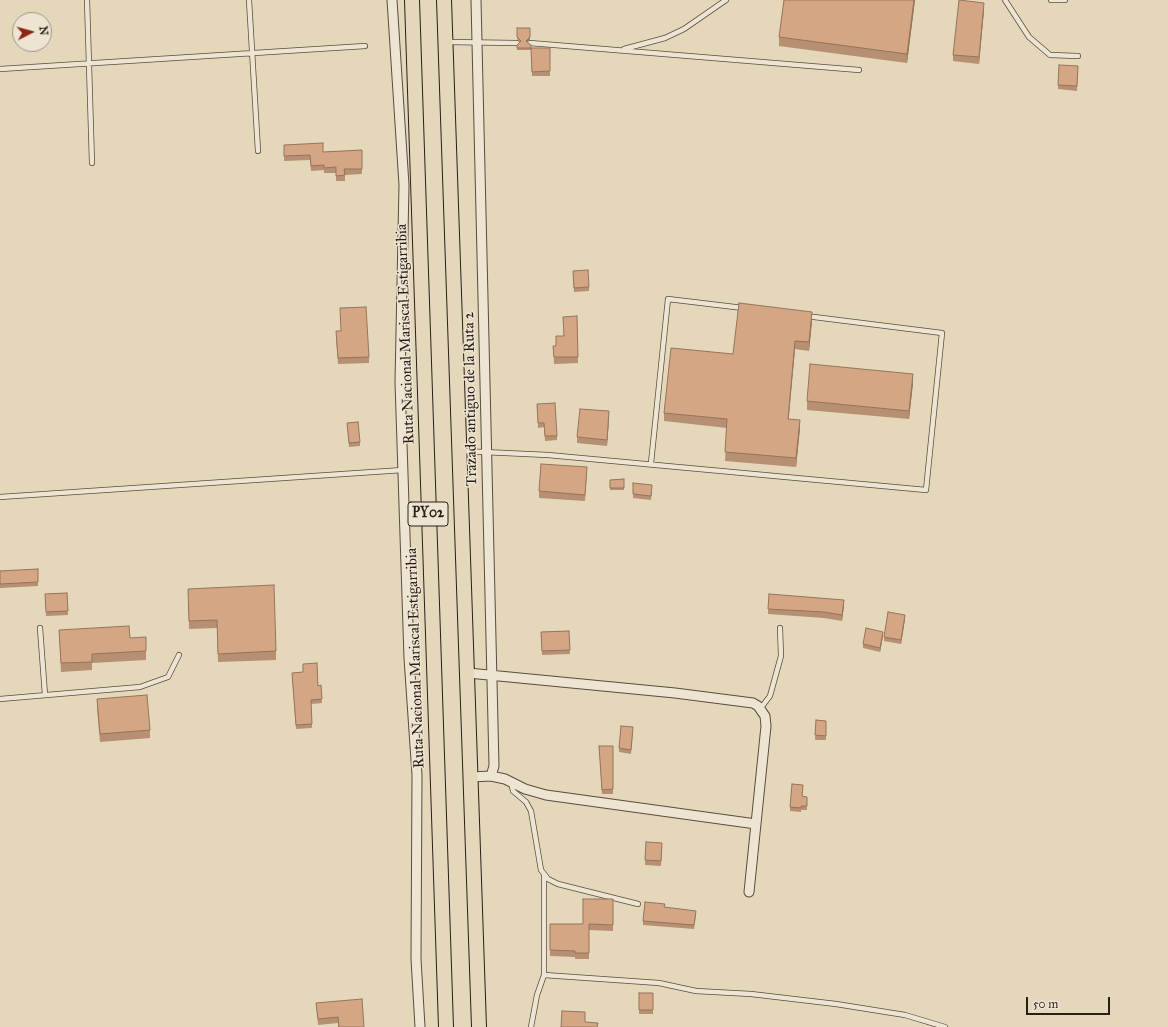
<!DOCTYPE html>
<html>
<head>
<meta charset="utf-8">
<style>
	body { margin:0 }
	#map { position:relative; width:1168px; height:1027px; overflow:hidden; background:#e4d7ba; font-family:"IM FELL Great Primer",serif }
	canvas { display:block }
	.north { position:absolute; left:12px; top:12px; width:40px; height:40px; box-sizing:border-box; background:#ede5d2; border:1px solid #9f9588; border-radius:50%; rotate:84deg; font-size:11px; font-weight:700; line-height:16px; text-align:center; color:#2b1e1a }
	.north::after { content:''; display:block; margin:auto; width:14px; height:18px; background:#8f2418; clip-path:polygon(50% 0,100% 100%,50% 72%,0 100%) }
	.scale { position:absolute; left:1026px; top:997px; width:84px; height:18px; box-sizing:border-box; border:2px solid #2b1e1a; border-top:0; padding-left:5px; font-size:12px; line-height:14px; white-space:nowrap; color:#2b1e1a; -webkit-text-stroke:3px #ede5d2; paint-order:stroke }
</style>
</head>
<body>
<div id="map">
<canvas width="1168" height="1027"></canvas>
<div class="north">N</div>
<div class="scale">50 m</div>
</div>
<script>
const g = document.querySelector('canvas').getContext('2d');
g.lineJoin = 'round';
function poly(rows) {
  const path = new Path2D();
  for (const r of rows) {
    path.moveTo(r[0], r[1]);
    for (let i = 2; i < r.length; i += 2) path.lineTo(r[i], r[i + 1]);
  }
  return path;
}
function strokePath(path, color, width, dash) {
  g.strokeStyle = color;
  g.lineWidth = width;
  g.lineCap = dash ? 'butt' : 'round';
  g.setLineDash(dash || []);
  g.stroke(path);
}
function paint(path, color) {
  g.fillStyle = color;
  g.fill(path, 'evenodd');
}
function label(font, color, halo, rows, align = 'center') {
  g.font = font + ' "IM FELL Great Primer",serif';
  g.lineWidth = 3;
  g.setLineDash([]);
  g.textBaseline = 'middle';
  g.strokeStyle = halo;
  g.fillStyle = color;
  for (const [text, x, y, turn = 0] of rows) {
    g.save();
    g.translate(x, y);
    g.rotate((+turn || 0) * Math.PI / 180);
    g.textAlign = isNaN(turn) ? turn : align;
    if (halo) g.strokeText(text, 0, 0);
    g.fillText(text, 0, 0);
    g.restore();
  }
}
const service = poly([
	[87,0,92,163],
	[249,0,258,151],
	[1005,0,1029,37,1050,55,1078,56],
	[1051,0,1065,0],
	[447,42,517,43],
	[530,43,859,70],
	[624,49,665,38,684,29,726,0],
	[0,69,365,46],
	[462,451,548,455,926,490,942,333,806,316],
	[651,463,668,299,743,308],
	[0,497,403,470],
	[40,628,45,695],
	[0,699,140,687,168,677,179,655],
	[760,709,770,696,781,656,780,628],
	[511,782,513,791,526,802,531,811,541,870,548,879,558,884,638,904],
	[544,975,659,983,696,991,751,994,836,1004,905,1015,945,1027],
	[531,1027,537,995,544,975,544,874]
]);
const minor = poly([
	[392,0,404,185,400,382,409,658,417,775,416,959,420,1027],
	[468,673,675,693,753,703,758,706,765,716,766,726,749,892],
	[491,776,505,779,525,789,546,795,756,824],
	[471,777,491,776,494,766,476,0]
]);
const trunk = poly([
	[412,0,446,1027],
	[444,0,479,1027]
]);
strokePath(service, '#594c42', 6);
strokePath(minor, '#594c42', 11);
strokePath(trunk, '#2b1e1a', 16);
strokePath(service, '#ede5d2', 4.5);
strokePath(minor, '#ede5d2', 9);
strokePath(trunk, '#e4d7ba', 14);
paint(poly([
	[915,0,907,63,779,46,779,37],
	[984,10,979,64,953,61,953,55],
	[517,28,530,39,527,42,531,45,531,50,517,50,517,45,520,42,517,39],
	[531,48,550,48,550,76,532,76],
	[1078,70,1077,91,1058,89,1058,85],
	[284,145,323,152,362,150,362,174,345,175,345,181,336,181,336,173,324,173,324,170,311,171,310,160,284,161],
	[573,271,589,287,589,291,574,292],
	[577,316,578,363,554,364,553,346,556,346],
	[812,321,809,351,795,349,788,419,800,428,796,467,725,461,727,428,664,421,664,413,733,354],
	[336,338,369,357,369,363,338,364],
	[913,383,909,419,807,410,807,401],
	[537,404,557,436,557,440,545,441,544,427,538,428],
	[609,418,607,446,577,443,577,437],
	[347,423,360,442,360,446,349,447],
	[587,473,585,501,539,498,539,491],
	[624,479,624,490,610,490,610,480],
	[652,489,651,500,633,498,633,494],
	[38,569,38,586,0,588,0,571],
	[188,589,276,651,276,660,218,662,217,628,189,629],
	[67,593,68,615,46,616,45,594],
	[844,605,842,621,824,618,768,614,768,609],
	[905,619,901,644,884,641,884,637],
	[59,630,130,638,146,651,146,660,92,663,92,670,61,672],
	[569,631,570,654,542,655,541,632],
	[883,636,880,652,863,648,863,644],
	[292,677,318,686,321,685,322,703,311,704,312,728,296,729],
	[97,699,150,730,150,738,100,742,97,708],
	[816,720,826,721,826,740,815,740],
	[633,732,631,754,619,752,619,748],
	[599,746,613,746,613,794,602,794],
	[803,790,802,796,807,801,807,810,801,810,801,812,790,811,790,807],
	[646,842,662,843,661,866,645,865],
	[613,899,613,931,589,930,589,959,575,959,575,957,550,956,550,924,583,924],
	[664,907,696,915,694,929,643,925,643,921],
	[639,993,653,993,653,1014,639,1014],
	[316,1003,364,1027,338,1027,338,1023,318,1025]
]), '#b78f72');
paint(poly([
	[914,0,915,0,907,63,907,54],
	[984,3,984,10,979,64,979,57],
	[530,37,530,39,526,43,526,41],
	[812,312,812,321,809,351,809,342],
	[795,341,795,349,788,427,788,419],
	[913,374,913,383,909,419,909,411],
	[609,411,609,418,607,446,607,440],
	[800,420,800,428,796,467,796,458],
	[844,600,844,605,842,621,842,615],
	[905,615,905,619,901,644,901,640],
	[883,632,883,636,880,652,880,648]
]), '#95745c');
const building = poly([
	[784,0,914,0,907,54,779,37,784,0],
	[959,0,984,3,979,57,953,55,959,0],
	[517,28,530,28,530,37,526,41,531,45,531,48,517,48,517,45,521,41,517,37,517,28],
	[531,48,550,48,550,71,532,72,531,48],
	[1059,65,1078,66,1077,86,1058,85,1059,65],
	[323,143,323,152,362,150,362,169,344,169,345,175,336,176,336,167,324,168,324,165,311,166,310,155,284,156,284,145,323,143],
	[588,270,589,287,574,288,573,271,588,270],
	[739,303,812,312,809,342,795,341,788,419,800,420,796,458,725,452,727,419,664,413,671,348,733,354,739,303],
	[366,307,369,357,338,358,336,331,341,331,340,308,366,307],
	[577,316,578,357,554,357,553,346,556,346,556,336,564,336,563,317,577,316],
	[810,364,913,374,909,411,807,401,810,364],
	[555,403,557,436,545,436,544,423,538,423,537,404,555,403],
	[580,409,609,411,607,440,577,437,580,409],
	[358,422,360,442,349,443,347,423,358,422],
	[541,464,587,467,585,495,539,491,541,464],
	[624,479,624,488,610,488,610,480,624,479],
	[633,483,652,485,651,496,633,494,633,483],
	[38,569,38,582,0,584,0,571,38,569],
	[274,585,276,651,218,654,217,620,189,621,188,589,274,585],
	[67,593,68,611,46,612,45,594,67,593],
	[769,594,844,600,842,615,824,612,768,609,769,594],
	[888,612,905,615,901,640,884,637,888,612],
	[129,626,130,638,146,637,146,651,92,654,92,662,61,663,59,630,129,626],
	[866,628,883,632,880,648,863,644,866,628],
	[569,631,570,650,542,651,541,632,569,631],
	[317,663,318,686,321,685,322,699,311,700,312,724,296,725,292,673,303,672,303,664,317,663],
	[147,695,150,730,100,734,97,699,147,695],
	[816,720,826,721,826,736,815,735,816,720],
	[621,726,633,727,631,750,619,748,621,726],
	[599,746,613,746,613,789,602,790,599,746],
	[792,784,803,785,802,796,807,797,807,806,801,806,801,808,790,807,792,784],
	[646,842,662,843,661,861,645,860,646,842],
	[583,899,613,899,613,925,589,924,589,953,575,953,575,951,550,950,550,924,583,924,583,899],
	[645,902,665,904,664,907,696,911,694,925,643,921,645,902],
	[639,993,653,993,653,1010,639,1010,639,993],
	[362,999,364,1027,339,1027,338,1017,318,1019,316,1003,362,999],
	[562,1011,585,1012,585,1022,598,1023,597,1027,561,1027,562,1011]
]);
paint(building, '#d5a684');
strokePath(building, '#95745c', 1);
for (const [x, y, w] of [
	[428,514,40]
]) {
  const box = new Path2D();
  box.roundRect(x - w / 2, y - 12, w, 24, 3);
  g.fillStyle = '#ede5d2';
  g.fill(box);
  strokePath(box, '#2b1e1a', 1);
}
label('bold 14px', '#2b1e1a', null, [
	["PY02",428,514]
]);
label('15px', '#2b1e1a', '#ede5d2', [
	["Ruta Nacional Mariscal Estigarribia",406,334,-92],
	["Trazado antiguo de la Ruta 2",471,399,-91],
	["Ruta Nacional Mariscal Estigarribia",416,658,-92]
]);
</script>
</body>
</html>
